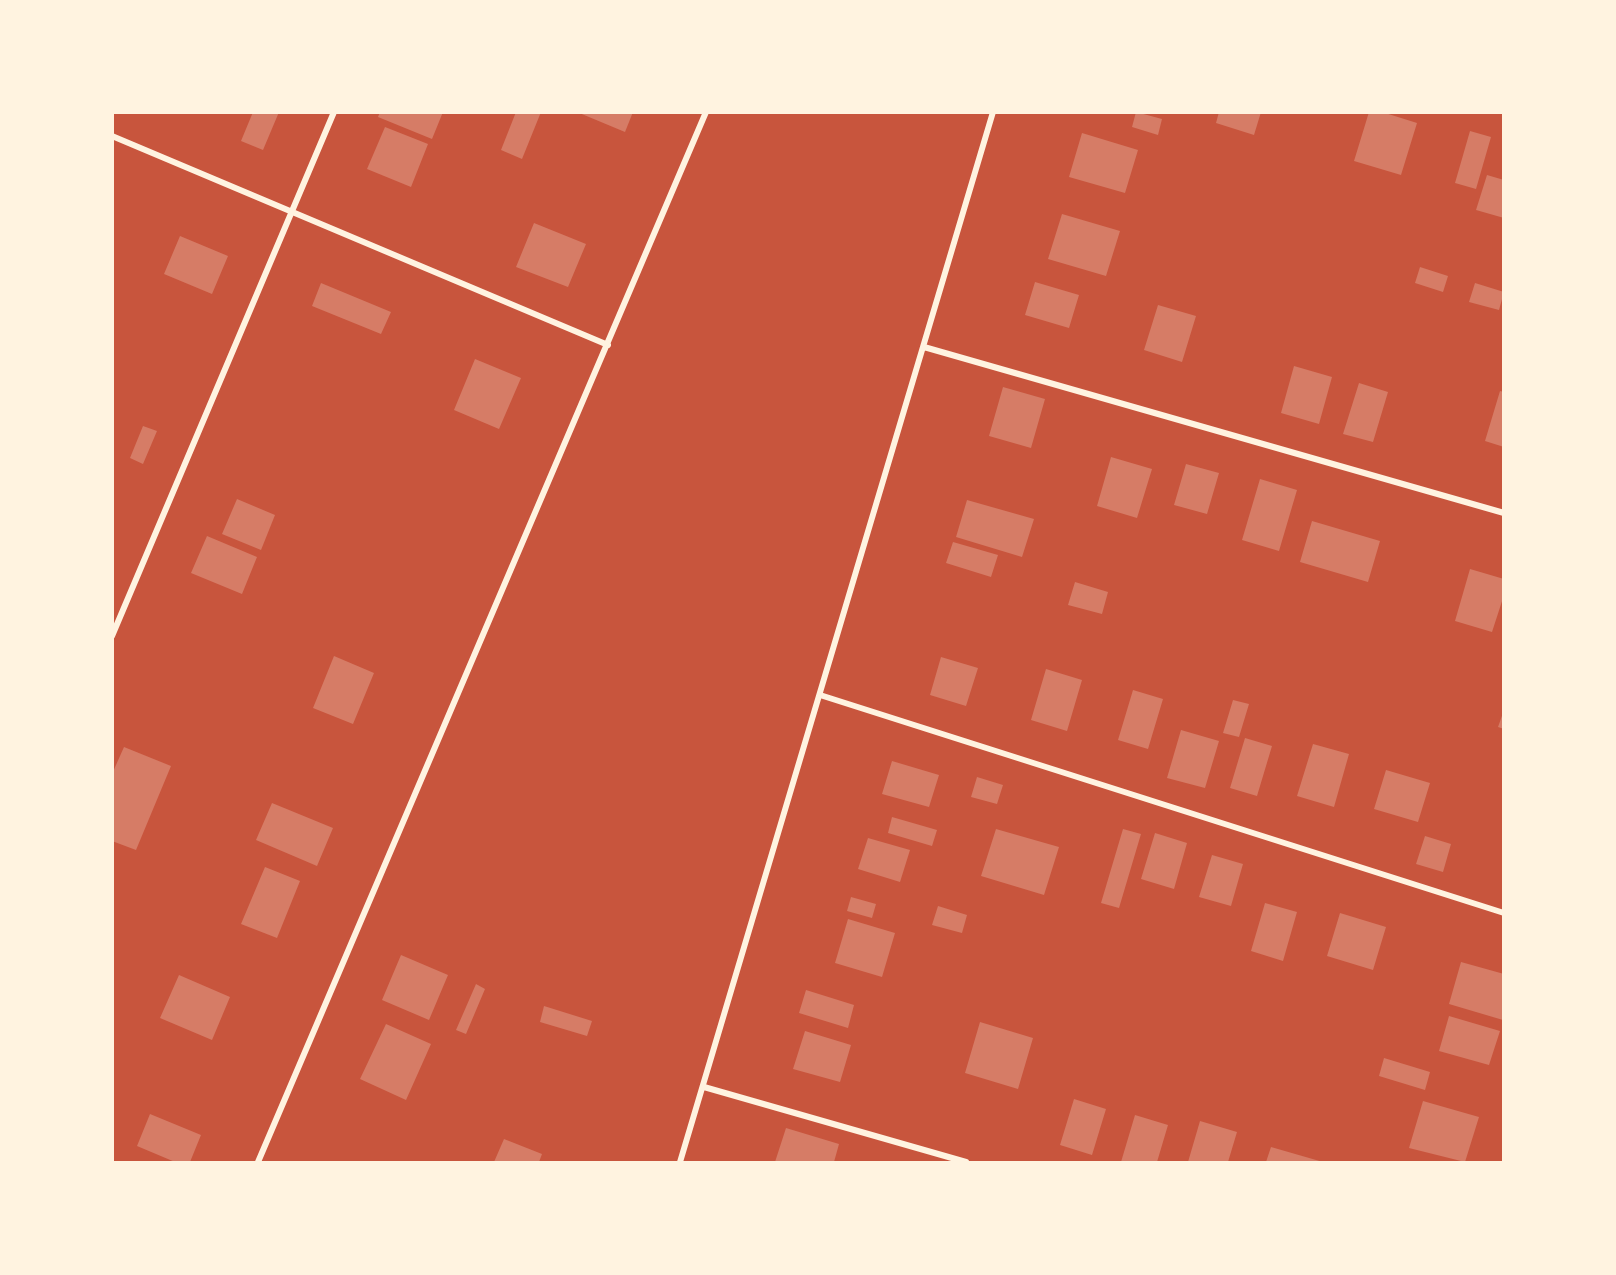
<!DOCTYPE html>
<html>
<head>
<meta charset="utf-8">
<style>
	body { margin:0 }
	#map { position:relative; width:1616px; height:1275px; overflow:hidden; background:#c8553d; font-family:"PT Sans Narrow",sans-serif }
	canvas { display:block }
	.frame { position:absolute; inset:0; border:114px solid #fff3e0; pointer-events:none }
</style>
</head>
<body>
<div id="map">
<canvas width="1616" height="1275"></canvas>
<div class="frame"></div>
</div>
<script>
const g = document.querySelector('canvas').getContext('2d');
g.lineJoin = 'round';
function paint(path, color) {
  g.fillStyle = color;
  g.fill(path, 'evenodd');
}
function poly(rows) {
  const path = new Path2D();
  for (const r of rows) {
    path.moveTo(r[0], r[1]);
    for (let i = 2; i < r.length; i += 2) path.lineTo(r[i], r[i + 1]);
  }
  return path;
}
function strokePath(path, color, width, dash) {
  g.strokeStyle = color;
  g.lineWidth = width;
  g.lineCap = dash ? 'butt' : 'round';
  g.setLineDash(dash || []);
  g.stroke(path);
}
paint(poly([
	[253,112,279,112,263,150,241,141],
	[380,112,443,112,432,139,378,117],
	[516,112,541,112,522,159,501,150],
	[577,112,633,112,625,132],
	[1136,112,1162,119,1158,135,1132,127],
	[1219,112,1261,112,1254,135,1216,123],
	[1369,112,1382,112,1417,123,1401,175,1354,161],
	[385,127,428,144,411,187,367,169],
	[1470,131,1491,137,1476,189,1455,183],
	[1082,133,1138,150,1125,193,1069,177],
	[1487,175,1504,180,1504,218,1476,210],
	[1062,214,1120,231,1106,276,1048,259],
	[534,223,586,244,568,287,516,267],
	[180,236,228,256,212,294,164,274],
	[1420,267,1448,276,1443,292,1415,283],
	[1035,282,1079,295,1069,328,1025,315],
	[321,283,391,312,381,334,312,306],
	[1475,283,1504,292,1499,310,1469,302],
	[1158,305,1196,316,1182,362,1144,350],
	[475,359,521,378,499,429,454,410],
	[1294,366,1332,377,1319,424,1281,413],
	[1359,383,1388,392,1373,442,1343,434],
	[1003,387,1045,399,1031,448,989,436],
	[1500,391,1504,392,1504,447,1485,441],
	[143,426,157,431,143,464,130,458],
	[1111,457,1152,469,1137,518,1097,506],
	[1186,464,1219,473,1207,514,1174,505],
	[1260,479,1297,490,1279,551,1242,540],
	[237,499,275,515,261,550,222,534],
	[967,500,1034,519,1022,557,956,537],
	[1312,521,1380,541,1368,582,1300,562],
	[207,536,257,557,242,594,191,573],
	[953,542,998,555,991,577,946,563],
	[1470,569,1504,579,1504,595,1492,632,1455,621],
	[1075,582,1108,592,1102,614,1068,605],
	[334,656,374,673,353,724,313,708],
	[941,657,978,668,966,706,930,695],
	[1046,669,1082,680,1067,731,1031,720],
	[1133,690,1163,699,1148,749,1118,740],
	[1233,700,1249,704,1239,737,1223,733],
	[1503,713,1504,713,1504,729,1498,727],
	[1181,730,1219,741,1205,788,1167,778],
	[1245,738,1272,746,1257,796,1230,788],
	[1313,744,1349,754,1334,807,1297,796],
	[124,747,171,766,136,850,112,841,112,774],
	[892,761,939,775,929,807,882,794],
	[1386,770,1430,783,1418,822,1374,809],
	[977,777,1003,785,997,804,971,797],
	[272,803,333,828,317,866,256,840],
	[892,817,937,830,932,846,888,833],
	[996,829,1059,847,1044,895,981,876],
	[1123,829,1141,834,1119,908,1101,903],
	[1155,833,1187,843,1174,889,1141,879],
	[1425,836,1451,844,1443,872,1416,864],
	[868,838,910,850,900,882,858,869],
	[1212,855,1243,864,1231,906,1199,897],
	[265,867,300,881,277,938,241,924],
	[851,897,876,904,872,918,847,911],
	[1265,903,1297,912,1283,961,1251,951],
	[938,906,967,915,962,933,932,925],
	[1340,913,1386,927,1373,970,1327,956],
	[848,919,895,933,882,977,835,963],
	[401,955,448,975,429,1020,382,1000],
	[1461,962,1504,974,1503,1020,1449,1004],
	[179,975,230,997,212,1040,160,1018],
	[476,984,485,989,466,1034,456,1030],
	[806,990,854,1005,848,1028,799,1013],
	[544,1006,592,1021,587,1036,540,1022],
	[1449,1016,1500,1031,1489,1065,1439,1051],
	[980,1022,1033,1038,1018,1089,965,1073],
	[386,1024,431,1044,406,1100,360,1079],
	[805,1031,851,1045,840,1082,793,1069],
	[1384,1058,1430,1072,1425,1090,1379,1076],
	[1074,1099,1106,1109,1092,1155,1060,1145],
	[1423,1101,1479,1117,1465,1162,1409,1148],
	[150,1114,201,1135,190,1162,175,1162,137,1146],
	[1135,1115,1168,1125,1157,1162,1121,1162],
	[1200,1121,1237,1132,1228,1162,1188,1162],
	[786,1128,839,1144,834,1162,775,1162],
	[504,1139,542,1154,539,1162,494,1162],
	[1271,1147,1323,1162,1266,1162]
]), '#d67c66');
strokePath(poly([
	[112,136,608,345],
	[924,347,1504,513],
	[112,636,334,112],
	[820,695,1504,913],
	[704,1087,966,1162],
	[258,1162,706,112],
	[680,1162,993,112]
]), '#fff3e0', 6);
</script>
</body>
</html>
